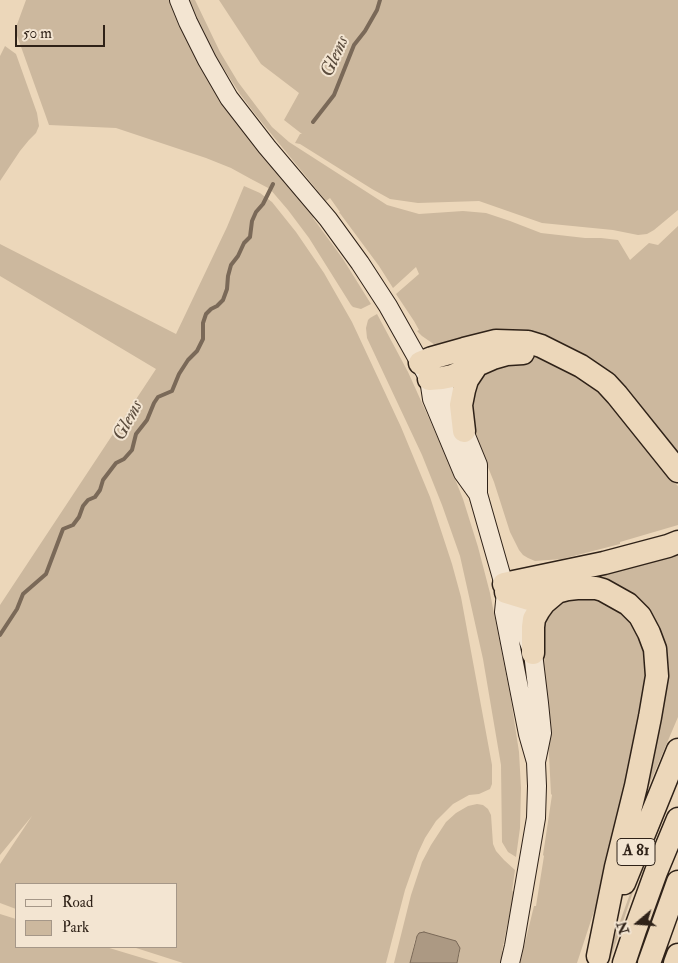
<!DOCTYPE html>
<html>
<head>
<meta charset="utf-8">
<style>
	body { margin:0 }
	#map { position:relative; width:678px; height:963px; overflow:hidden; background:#ecd7ba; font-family:"IM FELL Double Pica",serif }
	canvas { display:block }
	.legend { position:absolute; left:15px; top:883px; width:162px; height:65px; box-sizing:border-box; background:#f3e5d2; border:1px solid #a59788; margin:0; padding:6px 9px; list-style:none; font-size:15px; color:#2f2218 }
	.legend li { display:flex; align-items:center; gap:10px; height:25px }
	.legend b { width:25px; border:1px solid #a59788 }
	.north { position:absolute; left:613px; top:898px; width:50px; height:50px; -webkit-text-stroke:4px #f3e5d2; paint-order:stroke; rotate:252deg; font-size:14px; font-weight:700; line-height:20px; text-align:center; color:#2f2218 }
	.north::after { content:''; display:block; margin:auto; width:18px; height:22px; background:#2f2218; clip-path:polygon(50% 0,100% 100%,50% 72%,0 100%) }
	.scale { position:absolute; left:15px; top:25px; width:90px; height:22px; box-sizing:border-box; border:2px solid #2f2218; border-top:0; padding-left:6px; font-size:15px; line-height:18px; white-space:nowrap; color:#2f2218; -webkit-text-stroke:4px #f3e5d2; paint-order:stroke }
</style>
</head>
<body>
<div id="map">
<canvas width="678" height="963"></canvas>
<ul class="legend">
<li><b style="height:6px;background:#f3e5d2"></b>Road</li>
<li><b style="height:14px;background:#ccb89e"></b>Park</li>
</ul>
<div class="north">N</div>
<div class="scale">50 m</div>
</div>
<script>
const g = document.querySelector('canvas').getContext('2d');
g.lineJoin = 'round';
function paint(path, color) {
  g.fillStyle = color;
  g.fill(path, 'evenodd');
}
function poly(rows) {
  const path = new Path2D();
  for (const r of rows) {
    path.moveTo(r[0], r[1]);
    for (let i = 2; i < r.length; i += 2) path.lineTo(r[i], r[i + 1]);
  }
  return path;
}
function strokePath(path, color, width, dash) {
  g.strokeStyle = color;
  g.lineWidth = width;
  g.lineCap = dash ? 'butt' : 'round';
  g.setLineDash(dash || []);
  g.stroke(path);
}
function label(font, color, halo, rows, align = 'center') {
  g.font = font + ' "IM FELL Double Pica",serif';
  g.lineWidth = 4;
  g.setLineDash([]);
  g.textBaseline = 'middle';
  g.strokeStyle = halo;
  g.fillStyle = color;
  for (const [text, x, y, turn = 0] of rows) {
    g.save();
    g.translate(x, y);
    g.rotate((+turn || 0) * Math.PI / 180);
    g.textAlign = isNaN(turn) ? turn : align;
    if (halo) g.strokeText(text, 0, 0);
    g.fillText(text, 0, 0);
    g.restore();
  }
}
paint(poly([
	[26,0,170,0,174,11,202,69,217,93,315,217,313,218,343,259,371,304,361,309,353,307,351,305,309,238,288,210,270,189,251,179,231,168,206,158,116,128,49,125,15,30],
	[189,0,195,0,220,52,238,82,272,127,289,142,387,205,419,214,463,211,486,213,510,221,541,233,585,238,601,238,618,240,630,260,649,243,658,245,678,226,678,458,583,357,435,345,422,336,417,331,419,330,414,321,396,294,419,274,416,267,393,288,379,266,339,212,340,212,330,198,326,201,255,114,240,94,213,52,201,29],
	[219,0,678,0,678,210,654,230,647,234,638,235,613,230,542,223,479,201,418,203,390,199,372,189,300,144,295,143,300,134,302,134,284,120,299,93,261,64],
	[5,46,16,54,37,113,39,126,36,133,29,140,20,151,0,181,0,56],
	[244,186,260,193,272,202,296,232,324,273,352,322,401,427,430,497,452,564,461,597,492,765,492,784,490,789,479,794,469,795,453,804,436,821,425,838,418,853,405,890,386,963,183,963,133,947,176,947,176,884,16,884,16,909,0,903,0,864,32,816,0,855,0,605,156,369,0,276,0,244,176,334,227,227],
	[377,314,408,372,445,454,463,499,478,547,490,593,511,700,519,752,521,788,520,828,516,857,508,852,502,842,501,765,483,659,460,556,442,505,422,455,367,338,366,328,368,320,370,318],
	[524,357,540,358,592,382,671,479,678,486,678,525,620,542,620,544,562,559,535,561,528,558,523,555,519,550,510,532,494,482,468,418,477,375],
	[678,551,678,717,639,809,663,675,610,588,588,573],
	[592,593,638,624,651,680,603,884,577,963,520,963,534,906,536,906,544,856,543,855,552,795,551,794,548,736,536,636,551,603],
	[477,804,483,805,488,809,491,815,493,844,496,851,504,860,515,870,512,891,514,892,502,951,505,952,502,963,457,963,460,952,419,933,415,940,410,963,394,963,411,895,422,862,431,845,446,822,456,813,468,806],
	[653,841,633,892,609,963,605,963,631,891],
	[0,914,16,919,16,947,106,947,159,963,0,963]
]), '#ccb89e');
const water = poly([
	[424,932,456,941,460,948,457,963,410,963,417,936,419,933,424,932]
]);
paint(water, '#ac9983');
strokePath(water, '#7a6958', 1);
strokePath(poly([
	[313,122,334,95,354,45,365,31,377,10,380,0],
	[0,635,17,609,23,594,46,574,63,529,73,525,79,517,83,506,88,500,95,497,100,490,103,480,116,463,124,459,132,450,136,434,147,420,154,403,158,397,172,391,179,374,188,360,197,351,203,339,203,323,206,314,211,309,217,306,223,300,227,289,228,276,231,265,238,256,244,243,250,237,252,221,256,212,263,204,273,184]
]), '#7a6958', 4);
const secondary = poly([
	[179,0,188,22,207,60,229,98,267,147,328,219,360,263,388,306,429,379,432,399,463,473,478,494],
	[429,379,444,388,464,431,478,465,478,494,506,592,504,612,528,734,536,762],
	[506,592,517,602,523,616,527,637,533,653,539,703,542,733,536,762,537,786,536,818,514,946,510,963]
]);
const motorway = poly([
	[420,363,432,358,464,349,496,341,528,342,541,346,581,366,606,383,617,395,678,471],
	[429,379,442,378,452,376,493,358,507,354,523,353],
	[464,431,461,405,464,390,467,380,477,365],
	[504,584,604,563,668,546,678,542],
	[506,592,529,599,542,596,568,589,577,588,596,588,603,590,628,604,640,616,649,633,655,649,657,676,650,717,636,786,616,867,598,956],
	[533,653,533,627,534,619,539,610,544,603,557,592],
	[624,883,678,750],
	[624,963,635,930,656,872,678,819],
	[649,963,678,882],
	[675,963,678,955]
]);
strokePath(secondary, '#2f2218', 20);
strokePath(motorway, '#2f2218', 25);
strokePath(secondary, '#f3e5d2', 18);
strokePath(motorway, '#ecd7ba', 22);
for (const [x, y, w] of [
	[636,852,38]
]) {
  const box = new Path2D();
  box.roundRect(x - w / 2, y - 13.5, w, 27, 4);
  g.fillStyle = '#f3e5d2';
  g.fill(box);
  strokePath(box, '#2f2218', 1);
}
label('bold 16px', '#2f2218', null, [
	["A 81",636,852]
]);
label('italic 19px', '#5b4c3d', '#f3e5d2', [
	["Glems",336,57,-66],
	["Glems",129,421,-62]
]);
</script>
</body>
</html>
